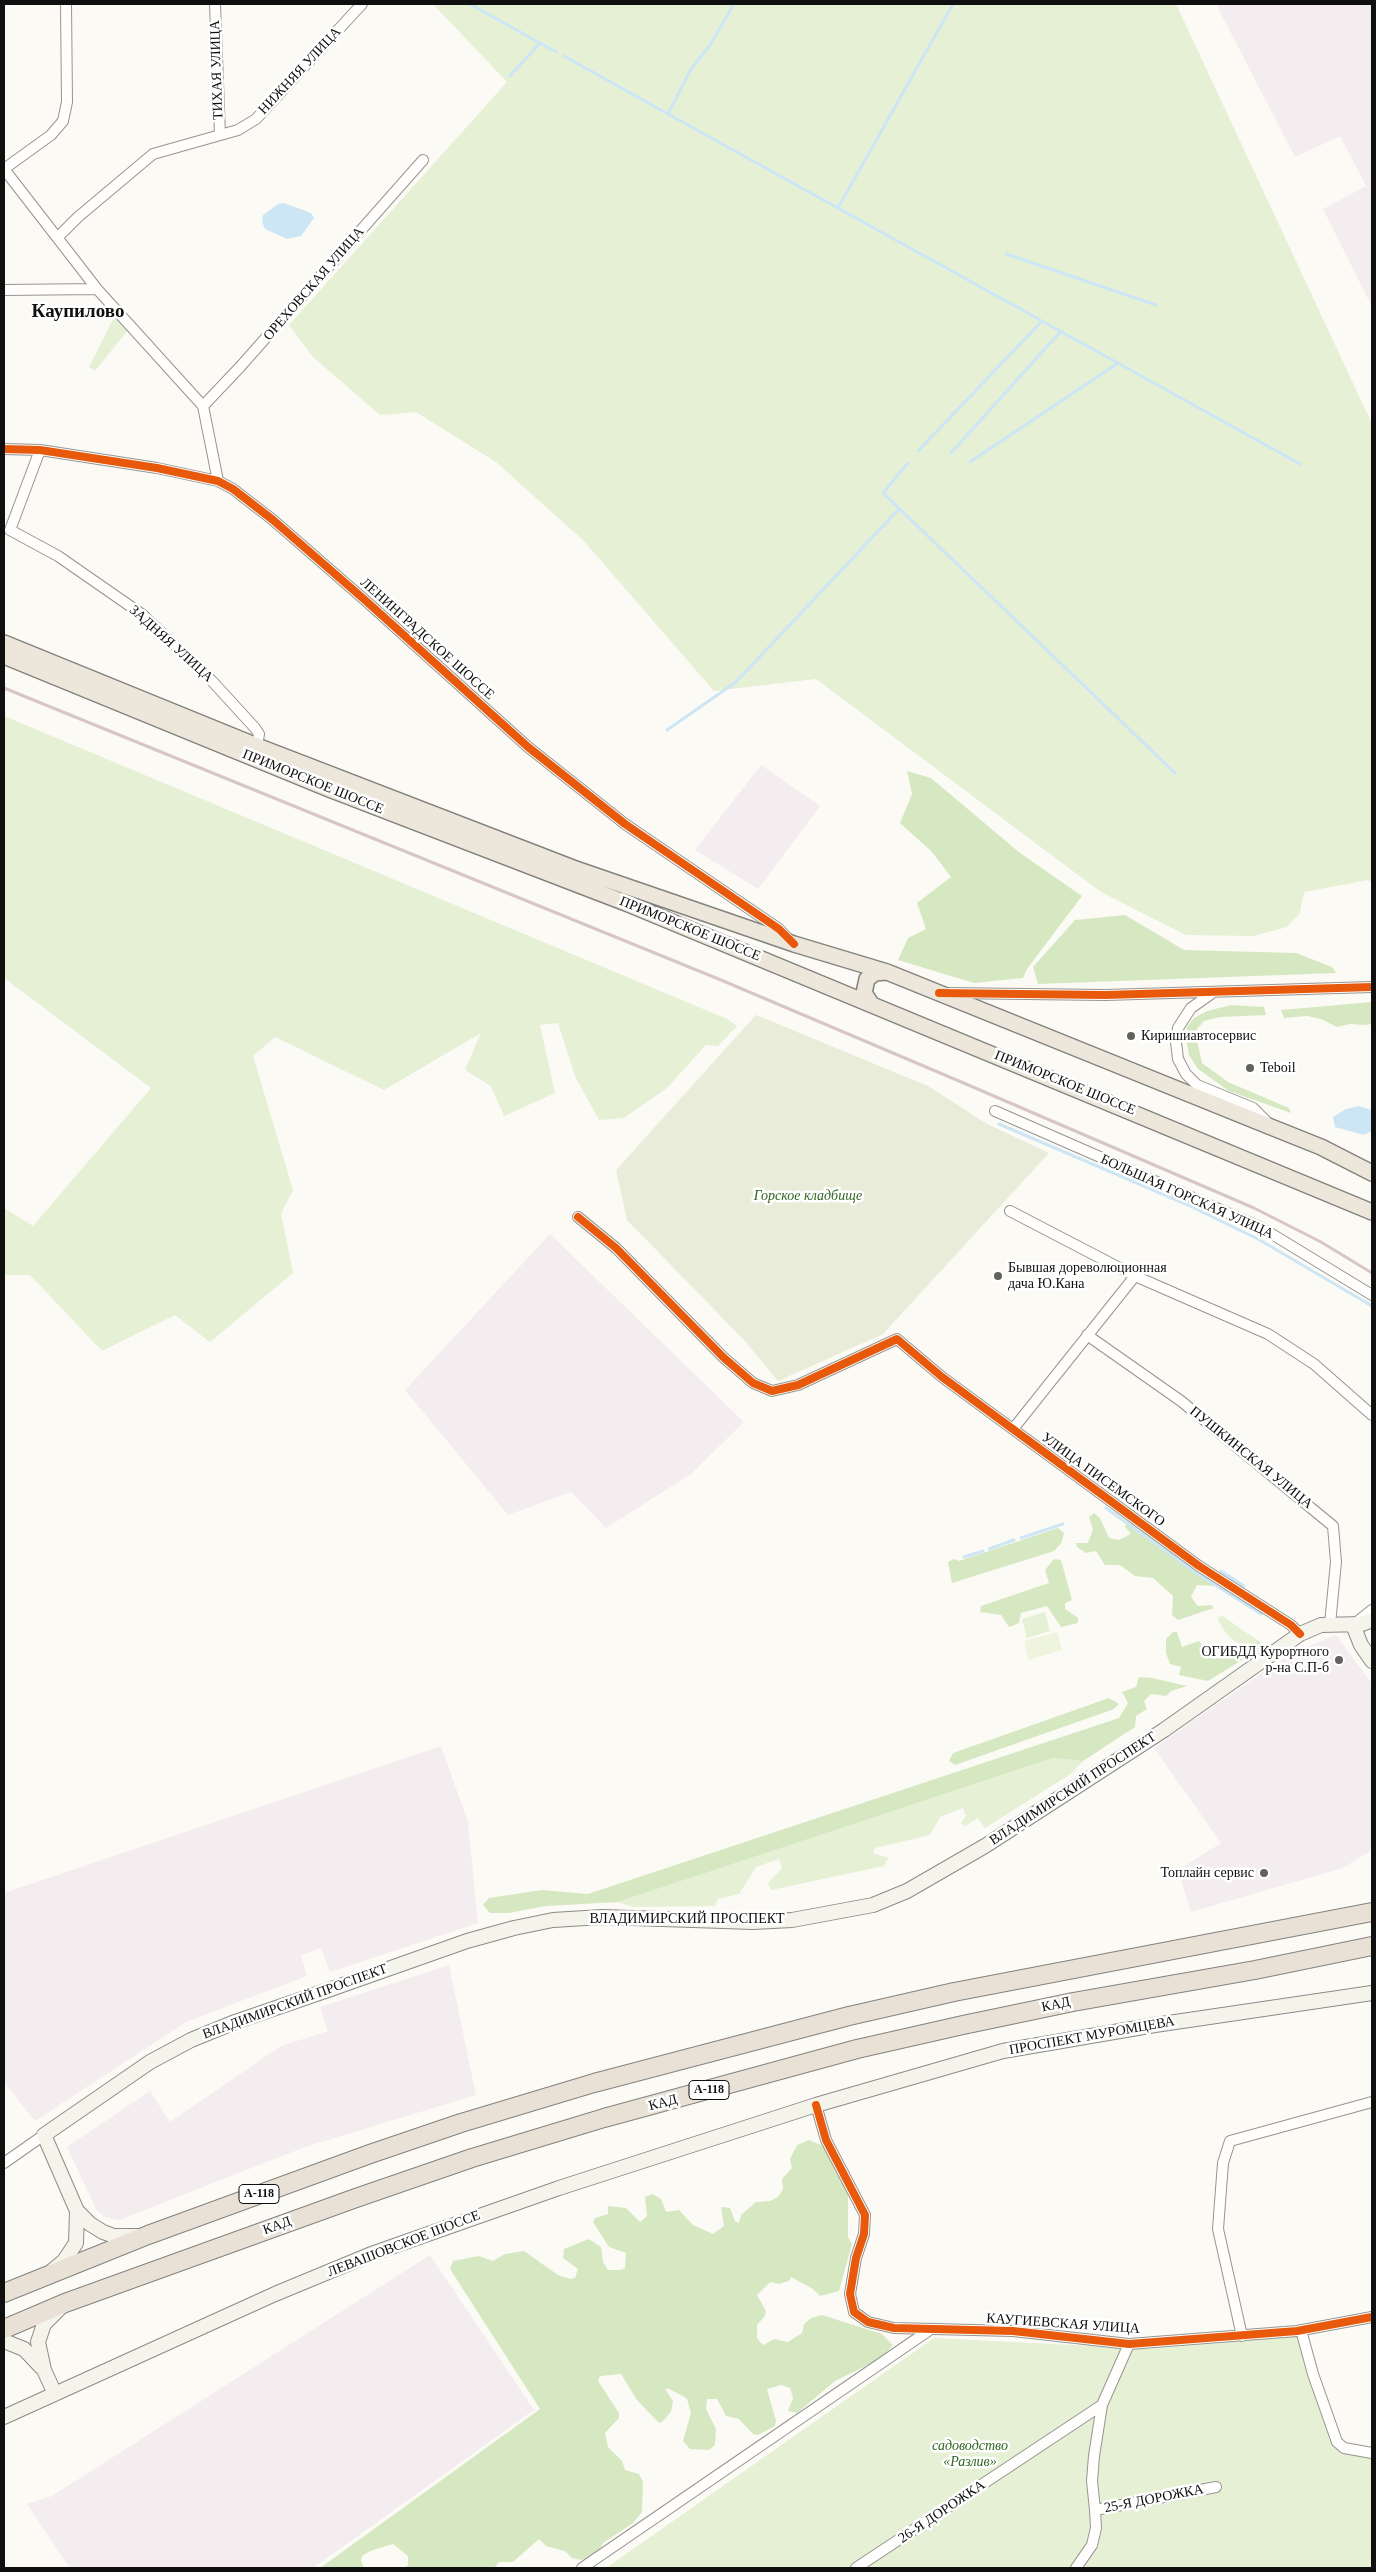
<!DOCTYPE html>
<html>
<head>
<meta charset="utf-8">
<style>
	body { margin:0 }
	#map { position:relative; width:1376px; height:2572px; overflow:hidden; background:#fcfaf4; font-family:"Times New Roman",serif }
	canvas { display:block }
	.frame { position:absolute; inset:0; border:5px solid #0f0f0f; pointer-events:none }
</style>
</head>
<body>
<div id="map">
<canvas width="1376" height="2572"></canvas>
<div class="frame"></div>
</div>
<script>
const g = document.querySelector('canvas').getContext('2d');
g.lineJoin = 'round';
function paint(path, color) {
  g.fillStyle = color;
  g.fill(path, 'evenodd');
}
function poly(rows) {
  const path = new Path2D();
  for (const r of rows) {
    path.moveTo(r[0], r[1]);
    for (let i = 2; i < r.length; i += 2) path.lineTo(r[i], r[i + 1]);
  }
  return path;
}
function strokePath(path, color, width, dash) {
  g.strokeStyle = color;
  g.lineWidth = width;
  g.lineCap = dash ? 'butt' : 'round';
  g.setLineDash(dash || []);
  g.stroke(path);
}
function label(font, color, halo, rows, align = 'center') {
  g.font = font + ' "Times New Roman",serif';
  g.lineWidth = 5;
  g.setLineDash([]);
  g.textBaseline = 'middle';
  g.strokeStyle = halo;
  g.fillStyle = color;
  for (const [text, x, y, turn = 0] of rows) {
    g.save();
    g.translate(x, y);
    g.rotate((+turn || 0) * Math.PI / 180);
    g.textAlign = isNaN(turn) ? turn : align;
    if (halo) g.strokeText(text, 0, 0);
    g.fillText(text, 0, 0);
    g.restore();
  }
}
paint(poly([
	[1216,4,1372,4,1372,307,1323,209,1366,186,1340,136,1295,157],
	[761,765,820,806,758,889,695,850],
	[550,1234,744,1422,691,1474,606,1528,571,1492,508,1515,405,1390],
	[1336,1635,1372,1684,1372,1850,1343,1868,1191,1912,1178,1870,1221,1843,1154,1748,1281,1660,1306,1647],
	[441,1746,468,1822,478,1923,330,1972,321,1948,301,1955,307,1976,186,2022,35,2121,4,2082,4,1893],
	[449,1965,476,2095,305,2147,119,2220,105,2217,97,2211,67,2147,150,2091,170,2122,281,2046,328,2031,320,2007],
	[430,2255,534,2410,313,2568,70,2568,27,2504,52,2496]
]), '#f3edf0');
paint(poly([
	[433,4,1176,4,1372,424,1372,882,1368,880,1304,892,1300,913,1287,927,1253,936,1186,935,1101,892,816,679,714,691,583,540,496,462,416,412,380,415,313,357,289,325,507,82],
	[115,315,128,330,95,371,89,367],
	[4,716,727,1019,737,1026,718,1046,706,1045,667,1088,631,1113,624,1118,599,1120,575,1076,558,1023,540,1025,555,1093,504,1116,491,1086,465,1070,481,1033,384,1090,275,1037,253,1056,293,1190,281,1214,293,1273,210,1342,175,1315,102,1351,30,1275,4,1275,4,1208,33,1226,151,1088,4,978],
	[1045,1612,1050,1631,1027,1638,1022,1619],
	[1223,1616,1241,1629,1259,1641,1243,1647,1228,1636,1219,1622,1218,1617],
	[1053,1758,1083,1761,1072,1773,985,1828,978,1818,965,1826,961,1823,966,1816,963,1808,940,1817,930,1835,875,1848,873,1853,889,1858,884,1866,771,1890,768,1883,782,1868,779,1859,756,1867,739,1894,718,1899,715,1906,633,1907,618,1902],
	[1298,2336,1320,2410,1333,2445,1344,2452,1372,2458,1372,2568,606,2568,934,2338,1151,2349]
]), '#e5f0d5');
paint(poly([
	[907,771,931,778,1020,853,1082,896,1027,969,1023,978,974,983,898,960,908,938,926,929,917,903,951,877,932,852,900,823,912,794],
	[1125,915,1184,950,1296,953,1332,967,1336,973,1038,984,1033,967,1075,920],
	[1372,1002,1372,1024,1364,1025,1350,1024,1337,1027,1321,1019,1307,1016,1284,1018,1281,1010],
	[1231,1005,1264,1007,1266,1015,1220,1017,1204,1021,1197,1029,1197,1041,1202,1063,1228,1082,1289,1108,1291,1113,1229,1091,1198,1069,1189,1055,1186,1039,1187,1027,1194,1018,1207,1011],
	[1094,1513,1100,1518,1109,1538,1119,1540,1131,1534,1125,1527,1127,1522,1133,1523,1213,1580,1213,1586,1197,1585,1191,1597,1198,1606,1211,1605,1214,1608,1178,1620,1172,1615,1173,1596,1153,1578,1135,1576,1120,1565,1105,1565,1096,1551,1086,1553,1077,1547,1076,1543,1088,1543,1093,1529,1089,1517],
	[1058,1528,1064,1533,1062,1542,1054,1551,952,1583,948,1562,954,1559,959,1561],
	[1054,1559,1061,1560,1072,1600,1065,1603,1065,1609,1078,1618,1078,1623,1061,1627,1047,1606,1021,1613,1019,1623,1009,1627,1001,1615,980,1612,981,1606,1049,1583,1045,1570],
	[1173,1632,1177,1632,1182,1647,1199,1641,1209,1655,1220,1656,1221,1651,1230,1644,1237,1649,1259,1641,1262,1645,1258,1650,1208,1681,1179,1675,1181,1667,1170,1664,1166,1653,1166,1639],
	[1139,1677,1152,1678,1187,1686,1171,1691,1166,1696,1151,1694,1144,1701,1147,1709,1136,1716,1135,1727,1083,1761,1053,1758,618,1902,546,1906,509,1913,490,1913,483,1905,489,1898,542,1890,588,1894,1119,1718,1128,1703,1122,1692,1136,1687],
	[1109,1698,1119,1704,1114,1709,955,1765,949,1761,953,1753],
	[809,2140,826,2147,836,2173,845,2184,848,2194,848,2237,852,2244,839,2291,820,2296,813,2289,791,2277,789,2281,779,2284,770,2282,757,2295,766,2311,765,2316,757,2325,757,2338,763,2345,774,2339,788,2342,802,2333,804,2324,811,2318,822,2315,882,2334,893,2345,880,2359,835,2381,797,2413,788,2411,793,2398,790,2388,781,2385,767,2389,776,2421,775,2426,758,2435,753,2434,739,2419,726,2416,717,2399,707,2399,706,2409,716,2429,715,2445,709,2450,690,2449,683,2441,691,2413,687,2399,683,2396,669,2389,665,2389,673,2401,671,2412,661,2423,657,2421,637,2400,621,2374,600,2376,598,2381,619,2413,619,2418,605,2433,608,2447,622,2461,625,2470,639,2474,643,2482,642,2512,633,2523,603,2543,597,2554,581,2560,572,2558,565,2551,546,2546,539,2539,513,2562,499,2562,494,2568,405,2568,408,2565,408,2556,393,2544,370,2551,362,2556,361,2561,364,2568,320,2568,540,2409,450,2269,453,2261,479,2256,493,2261,505,2254,524,2251,558,2275,570,2279,575,2278,578,2269,563,2258,564,2249,589,2239,601,2247,603,2262,608,2270,621,2270,625,2268,626,2253,609,2247,593,2222,595,2218,608,2214,608,2206,626,2208,640,2222,647,2216,645,2197,653,2194,661,2199,666,2212,679,2210,693,2225,713,2234,724,2226,721,2207,730,2208,735,2221,739,2223,741,2215,756,2202,770,2201,778,2197,783,2189,782,2179,792,2168,790,2159,797,2145]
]), '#d6e8c2');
paint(poly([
	[756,1015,928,1086,987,1124,1049,1153,883,1334,778,1381,744,1340,627,1220,616,1170]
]), '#e8ecd8');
paint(poly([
	[1057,1632,1062,1650,1029,1660,1024,1641]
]), '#eff4de');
paint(poly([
	[284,203,311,213,314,218,301,236,287,239,265,229,262,222,263,215,278,204],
	[1359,1106,1372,1110,1372,1131,1364,1135,1335,1127,1333,1117,1346,1109]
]), '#cce6f5');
strokePath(poly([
	[470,4,556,52],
	[564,56,668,114,691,69,710,45,734,4],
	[510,76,540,43],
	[668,114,1042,321,918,451],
	[838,208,953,4],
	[1006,254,1156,305],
	[1042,321,1300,464],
	[951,453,1061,331],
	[970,462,1118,363],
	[908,463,883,493,1175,773],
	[667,730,736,682,899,509],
	[999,1124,1188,1205,1258,1239,1372,1306],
	[1106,1508,1195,1572,1261,1614],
	[1021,1538,1063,1524],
	[989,1549,1014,1540],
	[964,1557,983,1551],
	[1221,1571,1244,1586]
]), '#cce6f5', 3);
const street = poly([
	[215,4,220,135],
	[4,169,97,289,203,406,218,481],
	[4,169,51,135,63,121,67,102,66,4],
	[58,237,78,217,153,154,238,130,256,119,362,4],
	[4,290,97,289],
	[203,406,240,367,423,160],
	[4,449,40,450,157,468,218,481,233,489,273,520,366,601,528,747,625,824,779,929,791,942],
	[40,450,10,530,58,556,143,615,212,681,255,728,259,734,257,746],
	[947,993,1105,995,1372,987],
	[1211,994,1191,1008,1178,1028,1176,1042,1178,1059,1186,1074,1197,1085,1253,1108,1267,1122],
	[995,1111,1262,1228,1372,1295],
	[1010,1211,1135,1276,1268,1334,1314,1364,1372,1415],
	[578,1217,616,1248,723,1357,753,1383,772,1391,798,1385,897,1339,942,1377,1199,1566,1291,1625,1300,1634],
	[1087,1335,1181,1401,1333,1526,1336,1562,1330,1624],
	[1013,1429,1135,1276],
	[1357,1622,1372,1610],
	[816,2105,826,2140,865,2215,864,2234,856,2258,850,2294,854,2312,868,2322,894,2328,1013,2331,1129,2344,1297,2331,1372,2317],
	[4,2163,44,2135],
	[1301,2330,1313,2374,1337,2442,1344,2448,1372,2453],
	[1242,2336,1218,2229,1223,2163,1230,2141,1372,2102],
	[1095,2510,1092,2481,1094,2456,1102,2405,1129,2344],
	[582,2568,928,2331],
	[856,2568,1102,2405],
	[1076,2568,1092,2545,1096,2528,1095,2510,1216,2487]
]);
const secondary = poly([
	[1353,1625,1361,1645,1372,1661],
	[140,2236,114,2236,103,2232,90,2224,77,2211,44,2135,150,2062,191,2040,235,2022,334,1988,467,1941,514,1928,553,1920,602,1917,753,1922,792,1920,873,1905,907,1891,985,1846,1164,1730,1300,1634,1321,1625,1362,1624,1372,1620],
	[52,2271,64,2261,76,2243,77,2211],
	[4,2341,24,2349,41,2367],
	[55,2394,44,2370,38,2342,44,2324,61,2307],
	[4,2417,275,2294,374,2253,559,2188,816,2105,1003,2051,1155,2025,1372,1993]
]);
const primary = poly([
	[4,643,257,746,573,868,794,944,887,972,1271,1127,1321,1147,1372,1173],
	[4,656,329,789,626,903,1372,1212],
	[870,1002,864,993,867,979,875,973,886,972]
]);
const highway = poly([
	[4,2293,148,2235,370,2154,461,2123,594,2083,849,2016,954,1992,1372,1912],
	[4,2329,65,2303,356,2198,472,2158,604,2118,857,2049,963,2025,1073,2002,1255,1970,1372,1946]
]);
strokePath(street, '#969592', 12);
strokePath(secondary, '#8c8b89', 16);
strokePath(primary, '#83827f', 18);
strokePath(highway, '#83827f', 20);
strokePath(street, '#fffefd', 10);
strokePath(secondary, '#f5f4eb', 14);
strokePath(primary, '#ece7da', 15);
strokePath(highway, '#e9e0d6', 18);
strokePath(poly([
	[4,688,721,980,966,1084,1254,1208,1321,1242,1372,1273]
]), '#d7c6c6', 3);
strokePath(poly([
	[4,449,40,450,157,468,218,481,233,489,273,520,366,601,528,747,625,824,779,929,794,944],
	[939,993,1105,995,1372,987],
	[578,1217,616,1248,723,1357,753,1383,772,1391,798,1385,897,1339,942,1377,1199,1566,1291,1625,1300,1634],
	[816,2105,826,2140,865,2215,864,2234,856,2258,850,2294,854,2312,868,2322,894,2328,1013,2331,1129,2344,1297,2331,1372,2317]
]), '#e8590c', 8);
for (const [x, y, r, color] of [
	[1131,1036,5,"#62615f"],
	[1250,1068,5,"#62615f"],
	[998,1276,5,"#62615f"],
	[1339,1660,5,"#62615f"],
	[1264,1873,5,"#62615f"]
]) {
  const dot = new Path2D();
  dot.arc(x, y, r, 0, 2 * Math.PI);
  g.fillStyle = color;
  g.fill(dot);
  strokePath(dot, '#fff', 2);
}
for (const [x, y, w] of [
	[709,2090,40],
	[259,2194,40]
]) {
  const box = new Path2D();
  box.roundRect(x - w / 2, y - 9.5, w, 19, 4);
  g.fillStyle = '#fff';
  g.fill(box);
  strokePath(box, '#0f0f0f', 1);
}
label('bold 12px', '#0f0f0f', null, [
	["А-118",709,2090],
	["А-118",259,2194]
]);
label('14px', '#0f0f0f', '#fff', [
	["ТИХАЯ УЛИЦА",217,70,-92],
	["НИЖНЯЯ УЛИЦА",300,71,-47],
	["ОРЕХОВСКАЯ УЛИЦА",314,284,-49],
	["ЛЕНИНГРАДСКОЕ ШОССЕ",427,639,42],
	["ЗАДНЯЯ УЛИЦА",171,644,42],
	["ПРИМОРСКОЕ ШОССЕ",313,782,22],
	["ПРИМОРСКОЕ ШОССЕ",690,929,22],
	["ПРИМОРСКОЕ ШОССЕ",1065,1083,22],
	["БОЛЬШАЯ ГОРСКАЯ УЛИЦА",1187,1197,24],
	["ПУШКИНСКАЯ УЛИЦА",1251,1458,39],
	["УЛИЦА ПИСЕМСКОГО",1103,1480,36],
	["ВЛАДИМИРСКИЙ ПРОСПЕКТ",1073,1789,-33],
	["ВЛАДИМИРСКИЙ ПРОСПЕКТ",687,1919],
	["ВЛАДИМИРСКИЙ ПРОСПЕКТ",295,2002,-20],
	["КАД",1056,2005,-12],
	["ПРОСПЕКТ МУРОМЦЕВА",1092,2036,-10],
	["КАД",663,2103,-15],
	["КАД",277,2226,-20],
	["ЛЕВАШОВСКОЕ ШОССЕ",404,2244,-21],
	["КАУГИЕВСКАЯ УЛИЦА",1063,2324,4],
	["25-Я ДОРОЖКА",1154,2499,-11],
	["26-Я ДОРОЖКА",942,2512,-34]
]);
label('14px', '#0f0f0f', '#fff', [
	["Киришиавтосервис",1141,1036],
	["Teboil",1260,1068],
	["Бывшая дореволюционная",1008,1268],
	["дача Ю.Кана",1008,1284],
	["ОГИБДД Курортного",1329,1652,"right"],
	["р-на С.П-б",1329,1668,"right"],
	["Топлайн сервис",1254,1873,"right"]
], 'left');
label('italic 14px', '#2f6520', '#fff', [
	["Горское кладбище",808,1196],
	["садоводство",970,2446],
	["«Разлив»",970,2462]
]);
label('bold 19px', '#0f0f0f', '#fff', [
	["Каупилово",78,312]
]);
</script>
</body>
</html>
